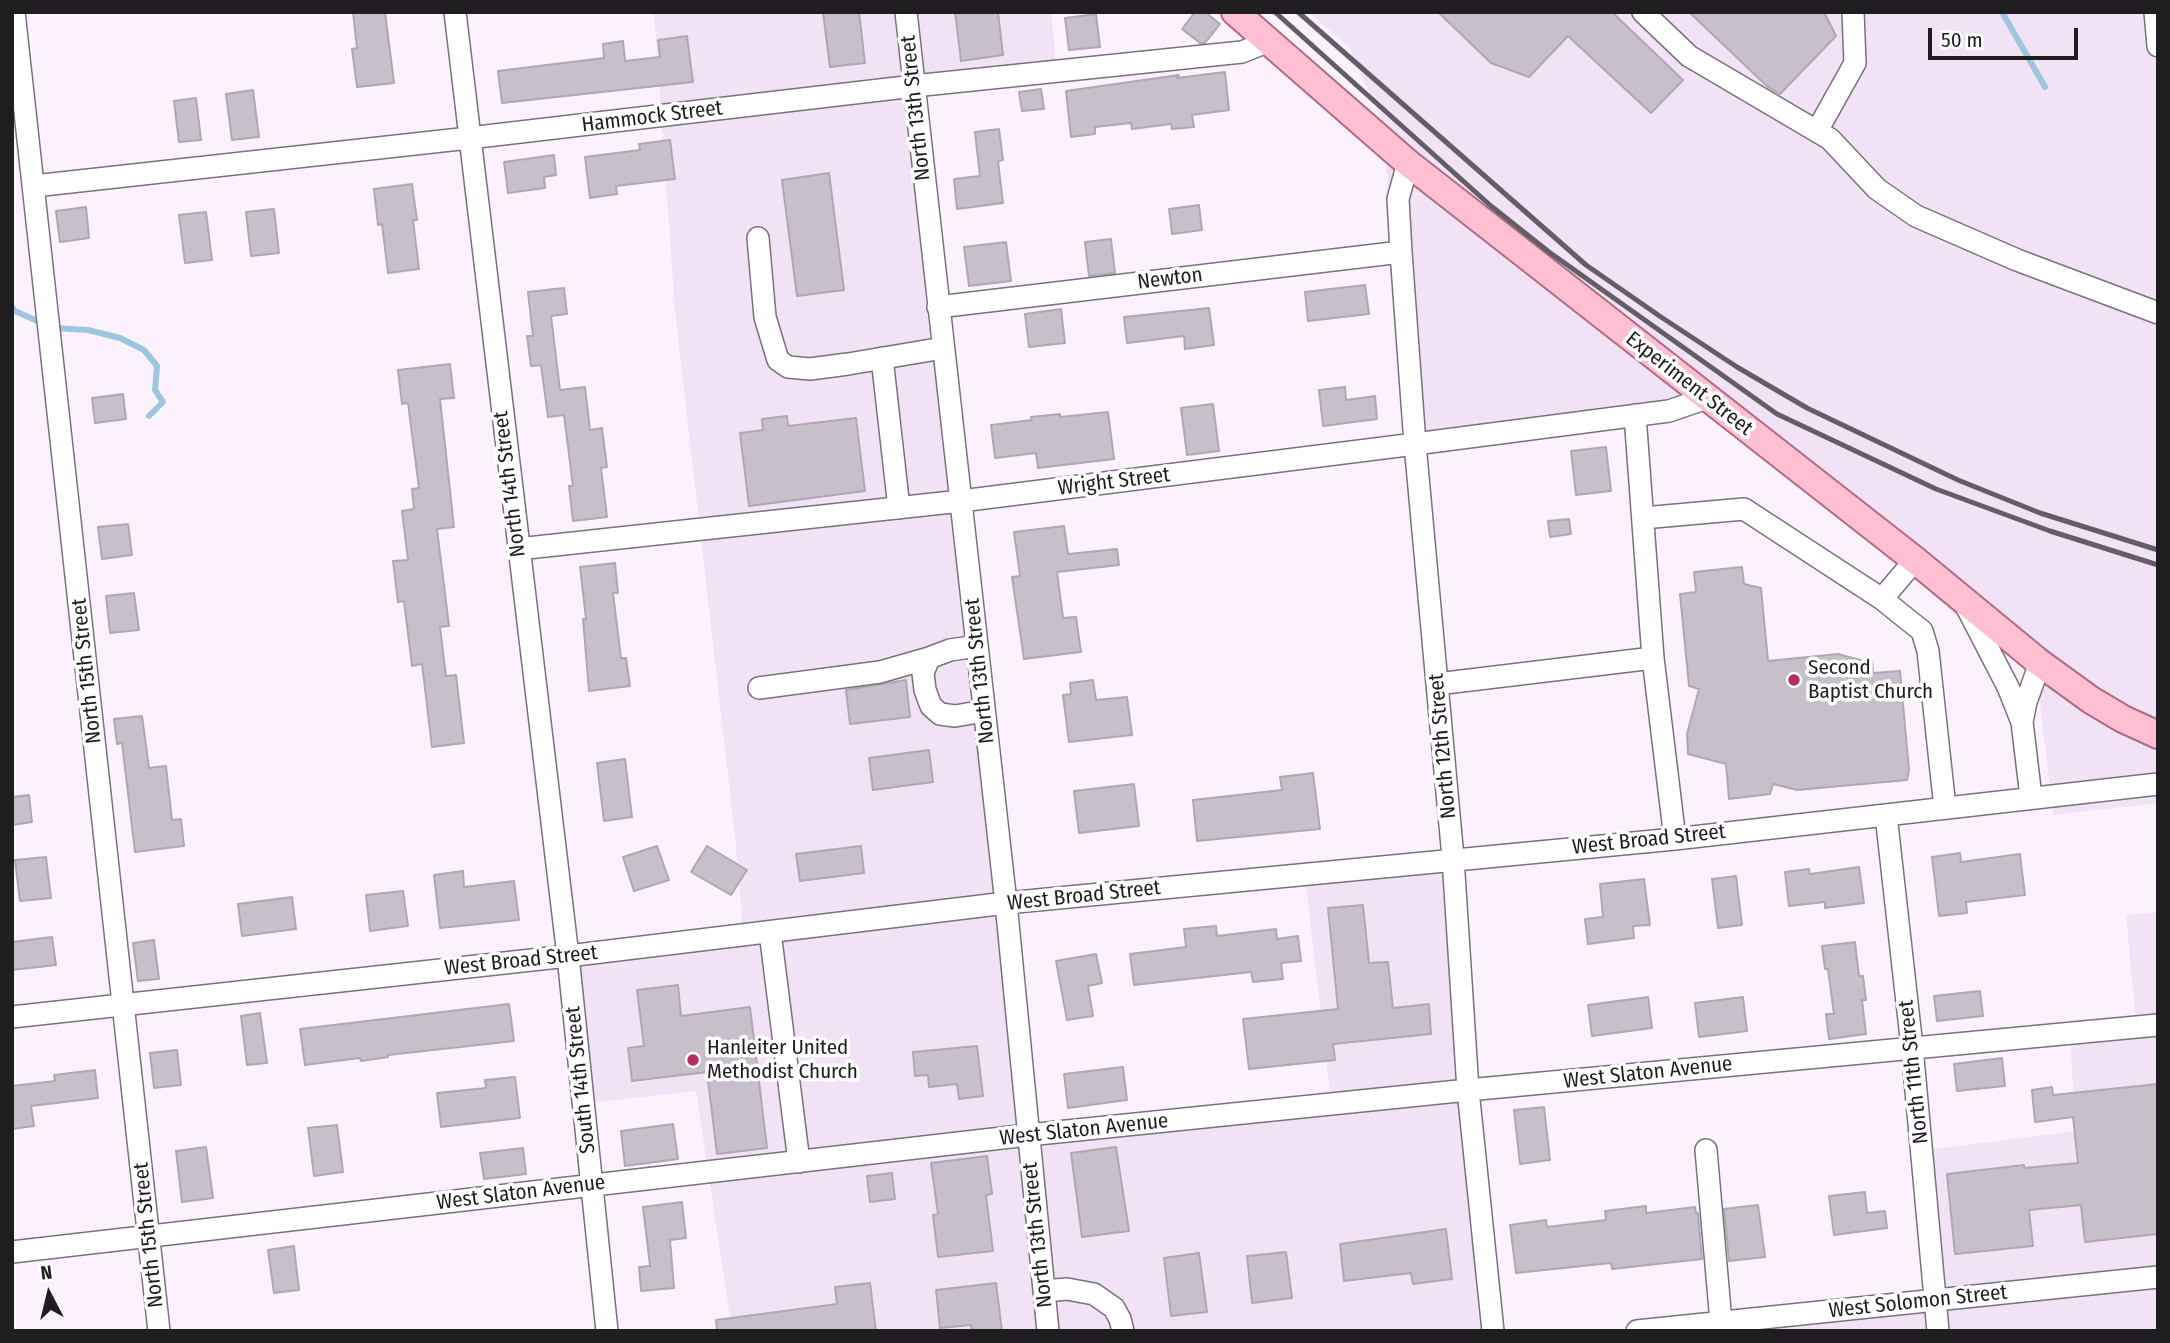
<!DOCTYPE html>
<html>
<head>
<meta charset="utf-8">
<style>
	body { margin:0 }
	#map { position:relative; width:2170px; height:1343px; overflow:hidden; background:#fbf2fe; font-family:"Fira Sans Condensed",sans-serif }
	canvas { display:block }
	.frame { position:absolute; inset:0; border:14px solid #201d21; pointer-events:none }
	.north { position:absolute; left:14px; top:1259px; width:70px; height:70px; -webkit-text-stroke:5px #fff; paint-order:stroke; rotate:353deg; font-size:19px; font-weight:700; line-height:28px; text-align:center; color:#201d21 }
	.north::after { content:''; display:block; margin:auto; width:24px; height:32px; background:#201d21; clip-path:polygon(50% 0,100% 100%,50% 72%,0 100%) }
	.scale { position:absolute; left:1928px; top:28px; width:150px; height:32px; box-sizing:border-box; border:4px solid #201d21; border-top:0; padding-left:9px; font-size:21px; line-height:24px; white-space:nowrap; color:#201d21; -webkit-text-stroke:5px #fff; paint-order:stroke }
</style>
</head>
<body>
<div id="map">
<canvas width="2170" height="1343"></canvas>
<div class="frame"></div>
<div class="north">N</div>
<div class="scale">50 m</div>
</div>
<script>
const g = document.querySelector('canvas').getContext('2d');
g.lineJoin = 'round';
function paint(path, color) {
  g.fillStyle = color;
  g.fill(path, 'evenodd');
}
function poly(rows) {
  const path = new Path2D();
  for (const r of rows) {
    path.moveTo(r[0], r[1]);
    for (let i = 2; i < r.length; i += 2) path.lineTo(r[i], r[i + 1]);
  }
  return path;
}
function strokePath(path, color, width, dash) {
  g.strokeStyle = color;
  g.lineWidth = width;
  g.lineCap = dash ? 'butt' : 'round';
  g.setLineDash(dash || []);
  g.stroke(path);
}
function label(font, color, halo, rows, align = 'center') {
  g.font = font + ' "Fira Sans Condensed",sans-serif';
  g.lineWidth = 7;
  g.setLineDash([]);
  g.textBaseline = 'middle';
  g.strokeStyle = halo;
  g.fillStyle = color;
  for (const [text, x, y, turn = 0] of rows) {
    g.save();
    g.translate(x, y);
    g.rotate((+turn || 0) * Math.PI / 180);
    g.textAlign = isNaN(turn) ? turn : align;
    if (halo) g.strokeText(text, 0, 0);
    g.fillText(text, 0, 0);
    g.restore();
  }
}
paint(poly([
	[654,12,1051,12,1057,75,916,95,1026,1141,1332,1111,1305,875,1448,864,1497,1331,732,1331,696,1091,581,1104,563,961,744,941,735,837,675,311],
	[1308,12,2149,12,2158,82,2158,803,2053,815,2037,677,1968,626,1720,408,1413,447,1382,121,1350,48],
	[2158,912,2158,1331,1708,1331,1937,1303,1919,1151,2076,1131,2070,1040,2137,1031,2126,915]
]), '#f1e3f5');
strokePath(poly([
	[2002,12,2045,87],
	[12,307,15,311,44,324],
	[54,328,88,330,120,338,144,350,157,366,155,390,163,402,149,416]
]), '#9ec6de', 6);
const building = poly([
	[353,12,385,12,394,83,357,87,352,49,357,48,353,12],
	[823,12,859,12,865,63,830,67,823,12],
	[955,12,998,12,1003,55,961,61,955,12],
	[1195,12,1205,12,1220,24,1205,43,1200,43,1182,29,1195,12],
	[1438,12,1612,12,1683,80,1651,113,1568,36,1529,77,1491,63,1438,12],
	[1689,12,1824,12,1836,36,1780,94,1768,87,1689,12],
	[1096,14,1100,47,1069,50,1065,18,1096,14],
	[687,36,693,82,502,103,498,71,604,58,603,44,623,41,625,61,660,57,658,40,687,36],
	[1225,72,1229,110,1192,115,1194,127,1172,129,1171,124,1132,129,1131,123,1095,127,1095,134,1071,137,1066,91,1179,75,1177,78,1225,72],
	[1041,89,1044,109,1022,111,1019,92,1041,89],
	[253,90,259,137,232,140,226,94,253,90],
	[196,98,201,140,179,142,174,101,196,98],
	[999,129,1003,160,998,161,1003,203,957,209,954,179,980,176,975,132,999,129],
	[670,140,675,179,616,186,617,194,590,198,585,157,640,150,639,144,670,140],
	[554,155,556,175,544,177,545,188,508,193,504,162,554,155],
	[829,173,844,290,797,296,782,180,829,173],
	[412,184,417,220,413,220,419,269,388,273,382,224,378,225,374,189,412,184],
	[1199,205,1202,230,1172,234,1169,209,1199,205],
	[86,207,89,238,60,242,56,211,86,207],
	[274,209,279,253,251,256,246,212,274,209],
	[206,212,212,260,185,263,179,215,206,212],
	[1111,239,1115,273,1089,276,1085,242,1111,239],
	[1006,242,1011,281,969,286,964,247,1006,242],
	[1365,285,1369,314,1308,321,1305,292,1365,285],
	[564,288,567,314,551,316,560,390,585,387,590,430,602,428,607,467,601,468,607,517,573,521,569,486,573,486,564,415,548,417,541,365,531,366,527,336,533,336,528,292,564,288],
	[1209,308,1214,345,1185,349,1184,336,1127,343,1124,317,1209,308],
	[1061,309,1065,343,1029,347,1025,314,1061,309],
	[450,364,454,398,440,399,454,527,437,529,449,626,440,627,446,676,456,675,464,743,432,747,422,664,412,666,404,601,398,602,393,561,408,560,402,511,414,509,412,489,419,488,408,403,402,404,398,370,450,364],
	[1345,387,1346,400,1375,396,1377,419,1323,426,1319,390,1345,387],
	[123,394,126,419,95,423,92,398,123,394],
	[1213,404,1219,451,1187,455,1181,408,1213,404],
	[1108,412,1114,459,1038,468,1036,453,995,458,991,425,1032,420,1031,417,1060,414,1060,417,1108,412],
	[787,416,788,426,856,418,865,491,749,506,740,433,763,430,762,419,787,416],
	[1606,447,1611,491,1576,495,1571,451,1606,447],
	[1569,519,1571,534,1550,537,1548,521,1569,519],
	[128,524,132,555,102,559,98,527,128,524],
	[1064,526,1068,554,1117,549,1119,565,1057,572,1063,618,1076,617,1081,652,1024,659,1012,577,1020,576,1014,532,1064,526],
	[615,563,618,593,613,593,621,658,626,658,630,686,589,691,583,619,586,619,580,567,615,563],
	[1742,567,1744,584,1761,588,1768,661,1838,654,1864,661,1872,661,1873,673,1900,671,1909,770,1907,780,1797,790,1773,784,1770,794,1729,799,1726,764,1688,754,1687,734,1699,689,1689,686,1680,594,1696,592,1694,572,1742,567],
	[134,593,139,630,110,633,106,596,134,593],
	[906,680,910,717,850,724,846,690,906,680],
	[1093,680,1096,700,1127,697,1132,735,1069,742,1063,695,1071,694,1070,683,1093,680],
	[142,716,149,768,166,766,172,820,181,819,184,846,135,852,122,743,117,744,114,719,142,716],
	[929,750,933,782,873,790,869,758,929,750],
	[625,759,632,817,604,821,597,763,625,759],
	[1313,773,1320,829,1197,841,1193,800,1282,790,1280,777,1313,773],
	[1134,784,1139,826,1079,833,1074,791,1134,784],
	[29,795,32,822,12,825,12,797,29,795],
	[657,846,669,880,634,891,623,857,657,846],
	[707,846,747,870,731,895,691,872,707,846],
	[861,846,864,873,800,881,796,854,861,846],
	[1960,853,1961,862,2020,854,2025,895,1966,902,1967,913,1939,916,1932,857,1960,853],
	[46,857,51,898,20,901,15,860,46,857],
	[1859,867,1864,903,1825,908,1825,902,1789,906,1785,872,1809,869,1810,874,1859,867],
	[463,871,464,887,514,881,519,920,440,928,434,875,463,871],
	[1736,876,1742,925,1718,928,1712,879,1736,876],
	[1644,879,1650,925,1633,926,1634,938,1588,944,1585,919,1603,917,1600,884,1644,879],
	[403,891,408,926,370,931,366,895,403,891],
	[292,897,296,929,242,936,238,904,292,897],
	[1363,905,1369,963,1388,962,1393,1008,1429,1004,1431,1034,1333,1044,1335,1060,1249,1069,1243,1019,1338,1009,1328,908,1363,905],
	[1216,926,1217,936,1276,929,1277,939,1298,936,1301,961,1281,963,1283,979,1253,982,1251,972,1134,985,1130,954,1186,947,1184,929,1216,926],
	[52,937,56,965,12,970,12,942,52,937],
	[154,940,159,979,138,981,133,943,154,940],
	[1855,942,1859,976,1863,976,1866,1000,1862,1000,1866,1034,1829,1039,1826,1014,1834,1014,1828,969,1825,969,1822,946,1855,942],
	[1096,954,1102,983,1088,986,1093,1016,1067,1020,1056,961,1096,954],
	[678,985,681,1016,750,1007,767,1148,717,1154,707,1072,632,1081,628,1048,644,1046,637,990,678,985],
	[1980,991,1983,1016,1937,1021,1934,996,1980,991],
	[1648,997,1652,1028,1592,1036,1588,1005,1648,997],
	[1743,997,1747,1031,1699,1037,1695,1003,1743,997],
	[509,1004,514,1041,388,1055,388,1057,361,1061,360,1058,305,1065,300,1029,509,1004],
	[260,1013,267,1063,247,1065,241,1016,260,1013],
	[977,1046,983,1096,959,1099,957,1084,929,1087,928,1075,915,1076,913,1052,977,1046],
	[177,1050,181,1085,154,1088,150,1053,177,1050],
	[2002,1058,2005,1086,1957,1091,1954,1064,2002,1058],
	[1123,1067,1127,1100,1068,1108,1064,1074,1123,1067],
	[95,1070,98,1098,31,1106,34,1126,12,1129,12,1086,55,1081,54,1075,95,1070],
	[515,1077,520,1118,441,1127,437,1093,486,1088,485,1080,515,1077],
	[2158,1084,2158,1234,2085,1242,2081,1205,2029,1210,2033,1246,1955,1254,1947,1174,2024,1165,2024,1168,2078,1163,2073,1117,2035,1122,2032,1090,2052,1087,2053,1095,2158,1084],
	[1544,1107,1550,1160,1520,1164,1514,1110,1544,1107],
	[673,1124,678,1159,625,1166,621,1131,673,1124],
	[337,1125,343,1172,314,1176,308,1128,337,1125],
	[206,1147,213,1198,182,1202,176,1151,206,1147],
	[1116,1147,1129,1231,1082,1237,1071,1153,1116,1147],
	[523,1148,526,1174,484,1179,480,1153,523,1148],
	[987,1156,992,1194,986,1195,993,1251,938,1257,933,1215,938,1214,931,1163,987,1156],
	[892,1173,895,1199,870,1202,867,1176,892,1173],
	[1865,1192,1867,1213,1885,1211,1887,1228,1834,1235,1829,1196,1865,1192],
	[682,1202,686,1238,670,1240,674,1288,641,1291,639,1267,650,1266,643,1207,682,1202],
	[1758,1205,1765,1257,1729,1261,1724,1209,1758,1205],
	[1646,1206,1646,1213,1695,1207,1696,1213,1698,1213,1702,1259,1612,1269,1611,1263,1516,1273,1510,1225,1546,1220,1547,1227,1606,1220,1605,1211,1646,1206],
	[1446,1229,1452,1279,1413,1284,1411,1273,1344,1281,1340,1244,1446,1229],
	[294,1246,299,1290,274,1293,268,1250,294,1246],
	[1286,1252,1292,1298,1252,1303,1247,1256,1286,1252],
	[1199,1253,1207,1312,1171,1316,1164,1258,1199,1253],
	[870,1283,876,1331,717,1331,716,1320,837,1304,835,1287,870,1283],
	[996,1283,1002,1331,972,1331,971,1325,940,1328,936,1290,996,1283]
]);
paint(building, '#c7bfca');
strokePath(building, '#afa7b2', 2);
const minor = poly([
	[14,12,159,1331],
	[455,12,568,956,607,1331],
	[906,12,1006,903,1048,1331],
	[1643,12,1689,56,1830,139,1877,189,1916,216,2017,260,2158,313],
	[2155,12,2158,46],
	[1817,131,1855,63,1853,12],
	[1408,163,1398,199,1401,252,1415,444,1453,858,1468,1090,1493,1331],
	[34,186,469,138,914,86,1242,52,1269,41],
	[758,238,765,317,778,360,788,367,810,369,848,364,943,348],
	[938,307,1401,252],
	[882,358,899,508],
	[1635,415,1653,658],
	[1643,518,1744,509,1882,599,1915,560],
	[518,549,961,501,1415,444,1669,411,1707,398],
	[1882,599,1922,631,1928,651,1945,808],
	[1965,604,2008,687,2022,722,2031,797],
	[977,646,950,650,929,658,923,673,925,690,931,706,940,714,955,716,984,711],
	[1437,684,1653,658,1675,839],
	[759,688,880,672,929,658],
	[2022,722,2026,702,2040,663],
	[1886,815,1912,1047,1938,1331],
	[770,932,799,1162],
	[12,1017,568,956,1006,903,1675,839,2158,784],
	[1706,1150,1721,1322],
	[12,1252,1028,1135,1468,1090,2158,1025],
	[1044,1291,1067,1289,1094,1294,1114,1308,1120,1319,1123,1331],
	[1637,1331,2158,1277]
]);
const major = poly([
	[1235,12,1408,163,1915,560,2040,663,2091,700,2123,719,2158,735]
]);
strokePath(minor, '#79717b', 24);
strokePath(major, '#b06a81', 30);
strokePath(minor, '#fff', 21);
strokePath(major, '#febfd3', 26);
strokePath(poly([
	[1275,12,1491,206,1549,252,1777,414,1936,489,2050,531,2158,565],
	[1298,12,1586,265,1661,317,1737,367,1807,408,1958,480,2040,513,2158,550]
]), '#635e65', 5);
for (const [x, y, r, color] of [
	[1794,680,7,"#b92d63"],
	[693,1060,7,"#b92d63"]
]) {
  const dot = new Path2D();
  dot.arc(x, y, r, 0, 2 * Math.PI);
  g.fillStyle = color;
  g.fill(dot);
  strokePath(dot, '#fff', 2.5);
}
label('21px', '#201d21', '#fff', [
	["North 13th Street",916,108,-96],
	["Hammock Street",652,117,-7],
	["Newton",1170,279,-7],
	["Experiment Street",1689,384,38],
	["Wright Street",1114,482,-7],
	["North 14th Street",510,484,-97],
	["North 15th Street",87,671,-96],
	["North 13th Street",980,671,-96],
	["North 12th Street",1443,746,-95],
	["West Broad Street",1649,840,-6],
	["West Broad Street",1084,896,-6],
	["West Broad Street",521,961,-6],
	["North 11th Street",1914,1072,-96],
	["West Slaton Avenue",1648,1073,-6],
	["South 14th Street",581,1080,-96],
	["West Slaton Avenue",1084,1130,-6],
	["West Slaton Avenue",521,1193,-7],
	["North 15th Street",149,1235,-96],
	["North 13th Street",1038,1235,-96],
	["West Solomon Street",1918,1302,-6]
]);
label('21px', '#201d21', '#fff', [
	["Second",1808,668],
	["Baptist Church",1808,692],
	["Hanleiter United",707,1048],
	["Methodist Church",707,1072]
], 'left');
</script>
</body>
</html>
